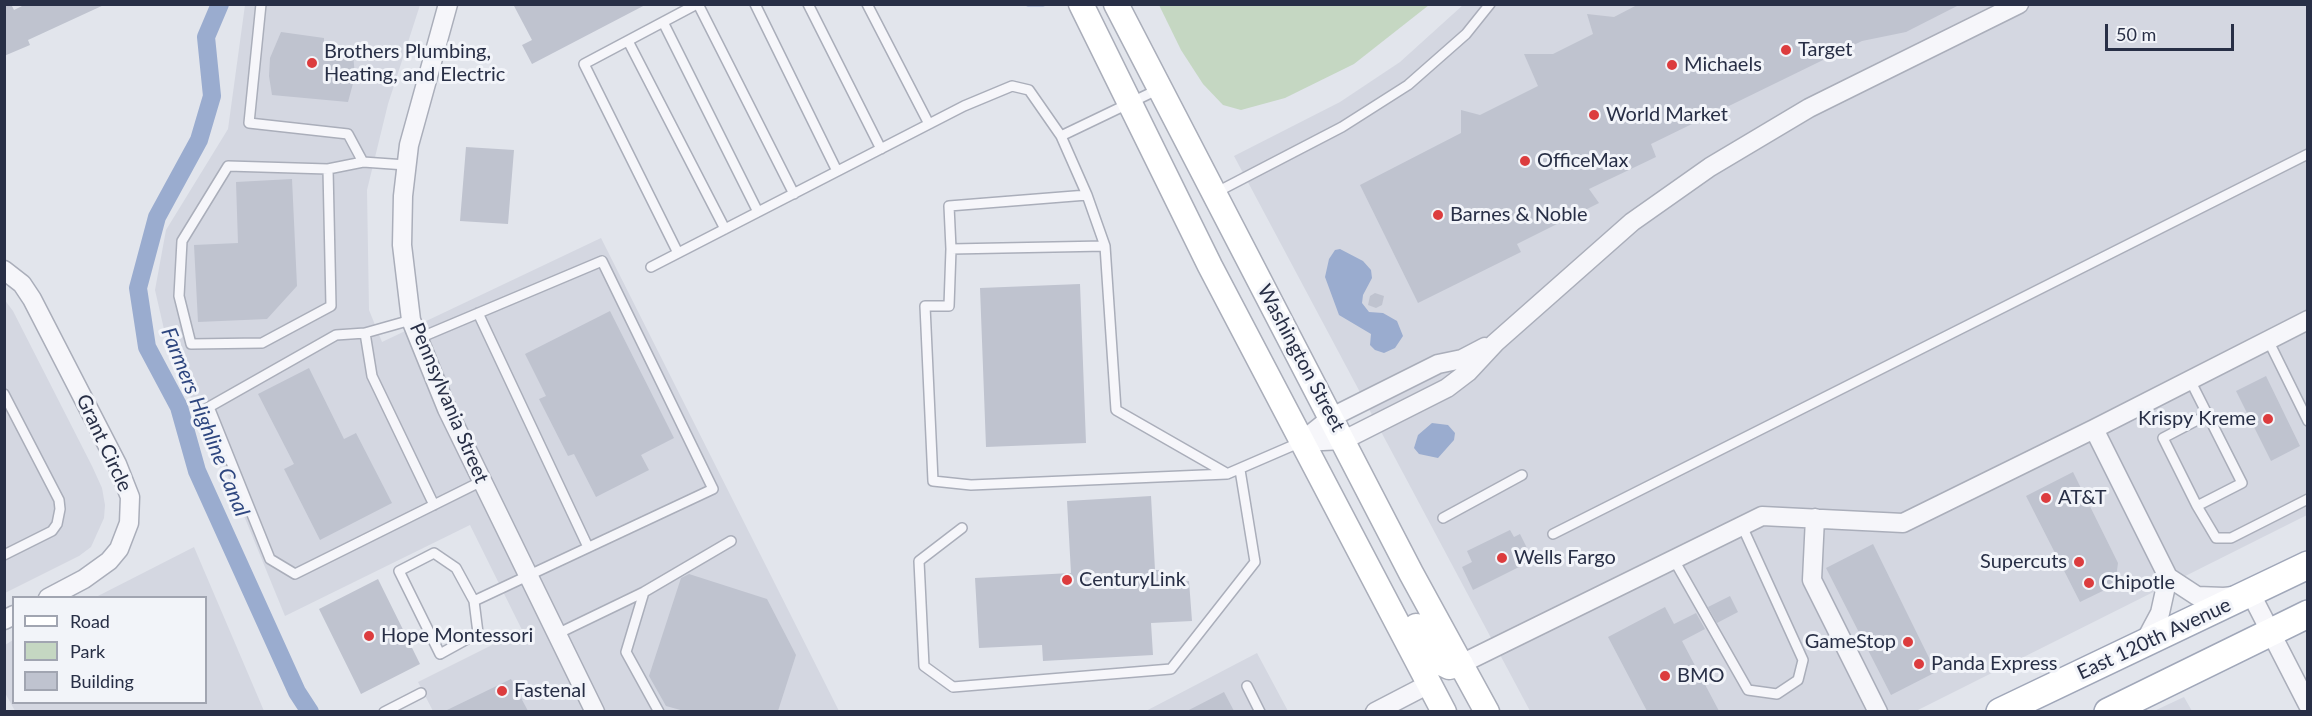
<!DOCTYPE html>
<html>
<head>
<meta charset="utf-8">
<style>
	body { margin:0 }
	#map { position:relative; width:2312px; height:716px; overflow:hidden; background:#e2e5ec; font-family:Lato,sans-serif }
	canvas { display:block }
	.frame { position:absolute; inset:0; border:6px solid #282f46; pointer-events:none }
	.legend { position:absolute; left:12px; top:596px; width:195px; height:108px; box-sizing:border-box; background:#f2f4f9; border:2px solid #a1a5b1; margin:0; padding:8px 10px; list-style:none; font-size:18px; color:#282f46 }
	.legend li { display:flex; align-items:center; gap:12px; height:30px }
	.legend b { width:30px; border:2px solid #a1a5b1 }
	.scale { position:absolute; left:2105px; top:24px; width:129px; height:27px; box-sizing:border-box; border:3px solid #282f46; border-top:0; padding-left:8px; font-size:18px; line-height:21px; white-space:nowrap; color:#282f46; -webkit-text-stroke:4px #f2f4f9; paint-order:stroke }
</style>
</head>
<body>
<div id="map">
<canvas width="2312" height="716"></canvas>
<div class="frame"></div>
<ul class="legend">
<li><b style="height:8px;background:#fff"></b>Road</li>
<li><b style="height:16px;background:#c5d7c2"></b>Park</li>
<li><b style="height:16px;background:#bfc3cf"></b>Building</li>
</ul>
<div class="scale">50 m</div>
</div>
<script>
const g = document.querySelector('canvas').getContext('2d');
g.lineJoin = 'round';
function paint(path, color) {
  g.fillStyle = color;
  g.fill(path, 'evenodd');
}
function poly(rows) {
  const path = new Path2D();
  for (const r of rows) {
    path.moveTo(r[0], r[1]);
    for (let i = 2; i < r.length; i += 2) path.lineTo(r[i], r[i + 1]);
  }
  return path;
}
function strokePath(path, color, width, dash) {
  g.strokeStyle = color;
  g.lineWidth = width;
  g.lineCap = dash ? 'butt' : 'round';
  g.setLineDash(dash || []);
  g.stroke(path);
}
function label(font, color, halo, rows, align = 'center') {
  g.font = font + ' Lato,sans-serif';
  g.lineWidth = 6;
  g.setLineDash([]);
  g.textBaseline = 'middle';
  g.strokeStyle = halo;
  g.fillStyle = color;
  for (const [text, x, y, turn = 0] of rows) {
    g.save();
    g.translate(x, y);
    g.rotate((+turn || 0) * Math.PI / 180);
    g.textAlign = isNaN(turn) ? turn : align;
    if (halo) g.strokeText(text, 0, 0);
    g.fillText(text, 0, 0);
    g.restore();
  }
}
paint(poly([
	[245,5,420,5,388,104,367,190,369,310,382,342,601,238,839,711,433,711,418,682,522,630,470,525,285,616,222,462,169,351,155,290,166,230,228,129],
	[1463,5,2307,5,2307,515,1916,711,1530,711,1234,156,1340,102,1400,62],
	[4,299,13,311,92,466,102,488,105,505,104,518,91,547,79,556,5,593],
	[194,547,264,711,15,711,4,691,5,645,13,640,14,702,206,702,206,598,96,597],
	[1257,653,1288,711,1144,712],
	[2184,697,2192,711,2154,711]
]), '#d4d7e1');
paint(poly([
	[1159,5,1429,5,1354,64,1285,98,1241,110,1223,105,1203,84,1181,50]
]), '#c5d7c2');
paint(poly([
	[1340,249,1363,261,1371,270,1372,278,1363,295,1362,303,1369,312,1383,313,1397,321,1403,336,1395,348,1384,353,1375,350,1370,345,1371,334,1339,315,1325,277,1329,259,1335,250],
	[1432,423,1448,425,1455,433,1454,440,1438,458,1419,454,1414,448,1418,435]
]), '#9aaccf');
strokePath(poly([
	[1028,4,1043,4]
]), '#9aaccf', 5);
strokePath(poly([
	[220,4,206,37,212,96,199,140,157,217,138,288,147,347,179,407,197,471,297,692,310,712]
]), '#9aaccf', 18);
paint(poly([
	[4,4,11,4,14,10,26,4,106,4,28,40,30,45,4,56],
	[513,4,647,4,532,64,522,45,532,40],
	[1639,4,1961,4,1906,32,1862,41,1651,144,1656,157,1589,189,1599,203,1517,244,1521,252,1418,303,1360,185,1461,133,1461,110,1480,115,1538,86,1524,54,1553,54,1593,34,1587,14,1614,17],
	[281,32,324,38,324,50,353,54,355,76,348,102,272,95,269,76,270,58],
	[466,147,514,150,508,224,460,221],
	[292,179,297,286,267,319,198,322,194,245,238,243,236,182],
	[1080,284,1086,443,986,447,980,288],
	[1375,293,1384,296,1382,305,1376,308,1368,305,1370,296],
	[610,311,674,438,641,455,649,470,596,497,574,454,568,456,539,399,546,396,525,354],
	[309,368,344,439,356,433,392,503,320,540,284,469,294,464,258,394],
	[2266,376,2300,446,2271,461,2236,391],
	[2073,472,2118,563,2115,585,2080,602,2026,496],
	[1151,496,1155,570,1159,570,1159,583,1189,581,1192,621,1151,623,1153,655,1043,661,1042,645,979,648,975,578,1071,573,1067,501],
	[1510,530,1514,537,1520,534,1533,560,1473,590,1462,567,1472,562,1467,551],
	[1873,544,1936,672,1891,695,1826,568],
	[689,574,767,599,796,655,778,711,684,711,666,706,649,676,681,578],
	[378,579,420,664,361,694,319,609],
	[1730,596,1738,612,1717,623,1708,607],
	[1665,607,1674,624,1696,613,1705,629,1682,641,1719,711,1647,711,1608,637],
	[511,679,528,711,445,711],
	[1224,692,1234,711,1187,711]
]), '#bfc3cf');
const service = poly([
	[261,4,249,123,348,134,363,162,406,165],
	[698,4,794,194],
	[755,4,837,171],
	[808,4,881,149],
	[867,4,929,124],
	[663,22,758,212],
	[628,41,725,229],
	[328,169,331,306,262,343,191,344,179,296,182,241,228,166,328,169,363,162],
	[1215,193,1342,127,1408,85,1466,34,1490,4],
	[1087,195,1061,136,1159,89],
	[1105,246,1116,410,1226,473],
	[951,249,949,206,1087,195,1105,246,951,249,949,306,925,306,933,481,971,485,1227,474,1301,442],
	[678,253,584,64,697,4],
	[651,267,964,106,1012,86,1029,90,1061,136],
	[478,313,588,547],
	[411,320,365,333,336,335,209,407,270,559,295,574,482,481],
	[365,333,372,376,434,505],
	[417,339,602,261,713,489,474,601,456,568,434,553,399,571,440,654,478,633,474,601],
	[2268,340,2308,421],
	[2190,380,2242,483,2197,506,2163,438,2207,415],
	[4,394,59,500,60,509,57,524,52,531,4,555],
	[2197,506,2216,538,2231,538,2308,499],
	[1443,518,1522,475],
	[962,528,919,561,924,666,953,687,1171,669,1255,562,1240,470],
	[1553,534,2308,154],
	[1674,560,1748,690,1777,694,1798,680,1803,660,1742,526],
	[644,592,731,541],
	[557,634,644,592,626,652,659,712],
	[1247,686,1260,712],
	[384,712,421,693]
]);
const minor = poly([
	[448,4,409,145,403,196,402,245,411,320,447,409,595,712],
	[4,270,22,284,32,299,117,464,130,497,129,523,119,549,109,561,84,579,48,598],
	[2094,429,2168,577,2197,596,2224,597,2251,594,2308,705],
	[1301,442,1344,440,1447,388,1468,372,1495,343,1632,222,1710,167,1809,108,2019,4],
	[1301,442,1332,417,1438,364,1462,359,1485,347],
	[1815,518,1812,580,1878,712],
	[4,620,14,615],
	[2144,643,2160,613,2168,577],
	[1461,664,1762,516,1903,523,2094,429,2308,320],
	[1375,712,1429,684]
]);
const secondary = poly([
	[1081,4,1210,266,1444,712],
	[1116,4,1411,573,1487,712],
	[1416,626,1437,661,1449,667,1461,664]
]);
const primary = poly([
	[2000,712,2308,565],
	[2108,712,2308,614]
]);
strokePath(service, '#aaaeba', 12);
strokePath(minor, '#aaaeba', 21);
strokePath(secondary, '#aaaeba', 27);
strokePath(primary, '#a0a7b9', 30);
strokePath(service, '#f6f6fa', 9);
strokePath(minor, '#f6f6fa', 18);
strokePath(secondary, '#fff', 24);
strokePath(primary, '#fff', 27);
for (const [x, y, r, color] of [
	[1786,50,6,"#dc3c3e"],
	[312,63,6,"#dc3c3e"],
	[1672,65,6,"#dc3c3e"],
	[1594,115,6,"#dc3c3e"],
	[1525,161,6,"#dc3c3e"],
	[1438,215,6,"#dc3c3e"],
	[2268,419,6,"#dc3c3e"],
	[2046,498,6,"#dc3c3e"],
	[1502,558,6,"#dc3c3e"],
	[2079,562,6,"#dc3c3e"],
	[1067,580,6,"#dc3c3e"],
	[2089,583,6,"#dc3c3e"],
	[369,636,6,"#dc3c3e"],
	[1908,642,6,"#dc3c3e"],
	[1919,664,6,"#dc3c3e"],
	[1665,676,6,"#dc3c3e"],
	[502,691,6,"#dc3c3e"]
]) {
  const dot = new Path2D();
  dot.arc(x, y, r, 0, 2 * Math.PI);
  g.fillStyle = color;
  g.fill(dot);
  strokePath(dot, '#f2f4f9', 2);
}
label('20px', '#282f46', '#f2f4f9', [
	["Target",1798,50],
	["Brothers Plumbing,",324,52],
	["Heating, and Electric",324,75],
	["Michaels",1684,65],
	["World Market",1606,115],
	["OfficeMax",1537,161],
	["Barnes & Noble",1450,215],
	["Krispy Kreme",2256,419,"right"],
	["AT&T",2058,498],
	["Wells Fargo",1514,558],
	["Supercuts",2067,562,"right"],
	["CenturyLink",1079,580],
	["Chipotle",2101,583],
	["Hope Montessori",381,636],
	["GameStop",1896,642,"right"],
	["Panda Express",1931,664],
	["BMO",1677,676],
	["Fastenal",514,691]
], 'left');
label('20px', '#282f46', '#f2f4f9', [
	["Washington Street",1301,358,62],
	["Pennsylvania Street",449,403,67],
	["Grant Circle",104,443,65],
	["East 120th Avenue",2154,639,-25]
]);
label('italic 21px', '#2e467f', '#f2f4f9', [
	["Farmers Highline Canal",205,422,68]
]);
</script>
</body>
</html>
